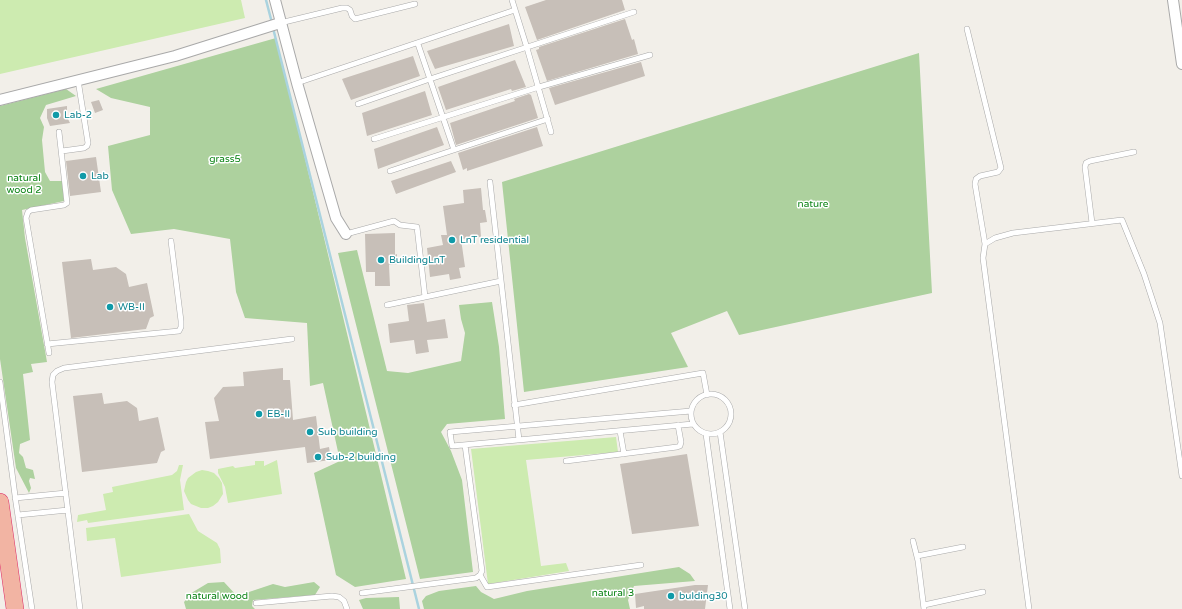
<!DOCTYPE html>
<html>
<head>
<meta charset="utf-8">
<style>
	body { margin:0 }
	canvas { display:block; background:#f2efe9 }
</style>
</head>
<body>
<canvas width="1182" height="609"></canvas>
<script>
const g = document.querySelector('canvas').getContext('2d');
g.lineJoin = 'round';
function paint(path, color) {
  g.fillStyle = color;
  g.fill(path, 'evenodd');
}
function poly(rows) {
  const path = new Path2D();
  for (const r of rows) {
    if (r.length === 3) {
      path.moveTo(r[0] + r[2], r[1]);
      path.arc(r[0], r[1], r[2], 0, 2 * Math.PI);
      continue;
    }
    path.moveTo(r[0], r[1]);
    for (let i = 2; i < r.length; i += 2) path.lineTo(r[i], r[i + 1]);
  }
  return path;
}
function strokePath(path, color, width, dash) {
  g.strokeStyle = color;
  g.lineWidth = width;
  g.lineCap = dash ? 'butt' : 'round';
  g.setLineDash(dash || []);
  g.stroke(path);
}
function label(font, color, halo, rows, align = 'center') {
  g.font = font + ' "Varela Round",sans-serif';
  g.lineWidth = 3;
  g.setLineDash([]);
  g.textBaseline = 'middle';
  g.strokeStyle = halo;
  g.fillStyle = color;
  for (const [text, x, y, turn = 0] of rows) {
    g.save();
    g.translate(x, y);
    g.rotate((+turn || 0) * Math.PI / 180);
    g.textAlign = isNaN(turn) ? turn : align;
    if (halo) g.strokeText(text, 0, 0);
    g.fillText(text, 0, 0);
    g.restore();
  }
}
paint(poly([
	[0,0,241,0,245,18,0,74],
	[616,437,618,452,526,460,541,566,566,563,569,571,488,584,471,449],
	[277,460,282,494,228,503,225,487,218,473,218,469,233,466,235,468,255,465,255,461,264,461,264,466],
	[179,465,183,465,180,480,184,510,88,523,87,520,77,522,78,515,106,510,103,494,113,492,112,487,172,475,177,471],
	[202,470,208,471,214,473,219,478,222,483,223,494,218,502,213,506,208,508,201,508,191,504,188,500,184,491,186,482,188,478,196,472],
	[189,514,198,531,217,543,220,549,221,563,121,577,115,538,87,541,86,528]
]), '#cdebb0');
paint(poly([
	[276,38,406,579,355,587,336,575,314,473,340,461,323,383,310,386,307,323,245,318,236,292,230,239,174,229,131,234,112,190,108,146,150,135,150,107,111,98,96,89],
	[919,53,932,293,739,335,727,311,671,333,688,367,524,392,502,182],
	[66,89,76,96,46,105,40,118,44,127,42,140,45,172,50,181,62,181,64,201,22,210,25,238,47,362,31,364,33,372,23,374,30,440,20,444,19,453,23,457,26,468,33,470,35,479,30,478,29,481,31,488,29,493,16,468,0,359,0,106],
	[357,250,387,371,408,373,461,361,465,333,461,319,459,305,492,302,499,347,505,419,447,424,441,432,451,451,462,480,473,572,420,579,338,253],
	[679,567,690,574,695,581,634,586,628,600,630,609,424,609,422,601,426,596,439,591,476,586,481,592,494,599,527,591],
	[224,582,237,596,273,584,285,587,314,582,320,587,315,595,253,600,252,606,255,609,186,609,184,602,193,592,208,583],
	[399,597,400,609,363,609,359,600,366,598]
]), '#add19e');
strokePath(poly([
	[266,0,272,23],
	[273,28,419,609]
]), '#aad3df', 2.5);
paint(poly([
	[546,0,622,0,625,10,537,40,525,7],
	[625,19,632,40,634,39,638,54,547,81,536,50,539,49,539,47],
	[509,24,514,46,435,69,427,51],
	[413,56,420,76,351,100,342,79],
	[515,60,526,87,512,91,511,89,446,110,438,87],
	[641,62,645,76,555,105,549,88],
	[425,91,432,115,367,136,362,113],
	[529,94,531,95,538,118,456,145,450,123,515,101,514,99],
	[99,100,103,110,95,113,91,102],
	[67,106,67,117,70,123,50,126,47,118,47,109],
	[437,127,444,145,378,169,374,149],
	[537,127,543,146,467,171,467,168,463,170,458,153],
	[96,157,101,192,70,196,66,161],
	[451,161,456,172,396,194,391,181],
	[481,188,483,210,485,210,487,222,480,223,481,237,461,239,465,267,459,268,461,278,450,280,449,274,430,277,427,248,443,245,441,235,447,235,443,206,464,203,463,190],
	[395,233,395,255,397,254,397,264,389,265,390,286,375,286,375,272,366,272,365,234],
	[91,259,93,270,116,267,126,274,129,287,147,283,154,316,150,318,146,329,71,338,62,262],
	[424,303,427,322,445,319,448,338,427,340,429,352,416,354,414,340,390,343,388,324,409,321,407,305],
	[283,368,283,380,290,380,293,420,316,416,320,449,329,447,331,460,307,463,305,447,210,459,205,422,219,421,214,398,223,387,244,386,243,372],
	[102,393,104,404,127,401,137,408,139,421,158,417,165,450,161,452,157,463,82,472,73,396],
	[687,454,699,526,632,534,620,464],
	[695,585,708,585,705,609,644,609,644,606,636,608,635,594]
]), '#c7bfb8');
const service = poly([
	[512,0,527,48,551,132],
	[280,23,342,8,347,8,350,10,352,16,355,19,415,4],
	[967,29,1001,168,998,172,980,176,976,179,975,184,985,244],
	[418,44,454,150],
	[297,83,515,10],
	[358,104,430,79,634,12],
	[374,139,539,87,650,55],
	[62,151,84,148,87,146,88,143,78,80],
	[390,171,548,119],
	[490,182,519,440],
	[1092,223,1085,167,1086,163,1090,161,1134,152],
	[346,234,394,221,400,225,417,227,425,297],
	[387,305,501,281],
	[47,344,179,331,181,327,181,321,171,241],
	[49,353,26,218,28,212,31,210,64,205,67,203,59,132],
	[0,382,16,503,32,609],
	[711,414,20],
	[514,405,703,373,707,395],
	[691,411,450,432,452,446,693,424],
	[620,431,624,454],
	[720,432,745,609],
	[706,434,730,609],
	[465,445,482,571,480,575,487,587,641,565],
	[566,461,677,447,680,446,681,442,678,425],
	[15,498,66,493],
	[18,515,68,510],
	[913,541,918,561,924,609],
	[917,556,963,547],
	[362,593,476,578,480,575],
	[256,603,332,596,339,597,344,601,347,609],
	[924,605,983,592],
	[80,609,52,382,53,375,57,371,64,368,292,339],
	[1029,609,983,258,985,244,995,238,1013,233,1122,220,1144,274,1160,323,1182,476]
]);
const minor = poly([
	[275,0,297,83,336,218,346,234],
	[1173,0,1182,64],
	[0,100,175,56,280,23]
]);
const trunk = poly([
	[0,502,15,609]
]);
strokePath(service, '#a9a9a9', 6);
strokePath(minor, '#a9a9a9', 12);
strokePath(trunk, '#dc2a67', 18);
strokePath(service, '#fff', 5);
strokePath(minor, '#fff', 10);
strokePath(trunk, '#f2b4a3', 17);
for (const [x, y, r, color] of [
	[56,115,4,"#0f9aa8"],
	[83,176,4,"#0f9aa8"],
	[452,240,4,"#0f9aa8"],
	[381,260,4,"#0f9aa8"],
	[110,307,4,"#0f9aa8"],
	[259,414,4,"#0f9aa8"],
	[310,432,4,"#0f9aa8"],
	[318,457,4,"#0f9aa8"],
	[671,596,4,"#0f9aa8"]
]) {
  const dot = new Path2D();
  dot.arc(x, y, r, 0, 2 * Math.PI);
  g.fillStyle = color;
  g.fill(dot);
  strokePath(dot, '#fff', 1.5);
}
label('10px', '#0d838f', '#fff', [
	["Lab-2",64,115],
	["Lab",91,176],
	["LnT residential",460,240],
	["BuildingLnT",389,260],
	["WB-II",118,307],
	["EB-II",267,414],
	["Sub building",318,432],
	["Sub-2 building",326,457],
	["bulding30",679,596]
], 'left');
label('10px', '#0c8416', '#fff', [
	["grass5",225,159],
	["natural",24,178],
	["wood 2",24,190],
	["nature",813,204],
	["natural 3",613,593],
	["natural wood",217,596]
]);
</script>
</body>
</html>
